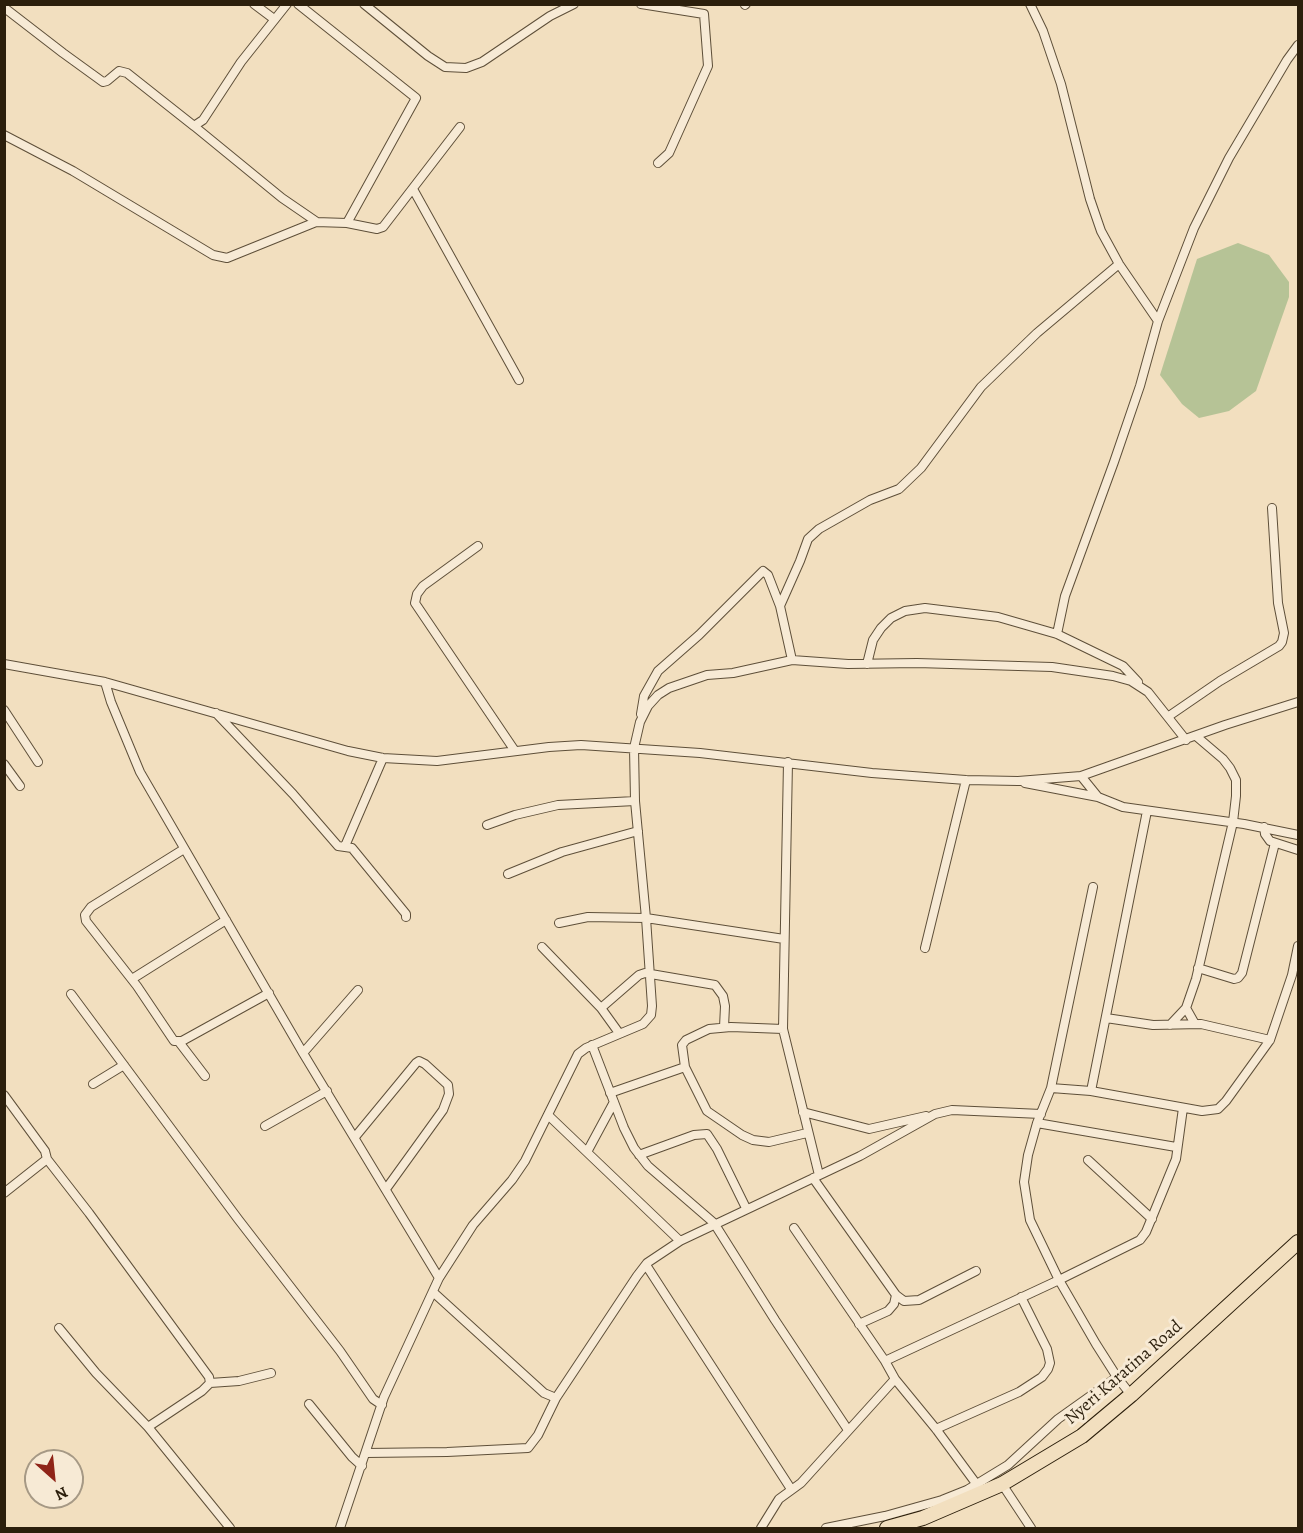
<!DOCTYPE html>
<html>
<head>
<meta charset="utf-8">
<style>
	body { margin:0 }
	#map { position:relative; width:1303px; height:1533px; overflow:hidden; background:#f2dfbf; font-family:Alegreya,serif }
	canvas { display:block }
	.frame { position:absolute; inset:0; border:6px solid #2c1f0c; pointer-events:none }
	.north { position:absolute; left:24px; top:1449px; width:60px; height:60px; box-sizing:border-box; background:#f7ead5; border:2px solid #a69985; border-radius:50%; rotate:153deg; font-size:16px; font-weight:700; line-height:24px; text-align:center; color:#2c1f0c }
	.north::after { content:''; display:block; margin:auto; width:21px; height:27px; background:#8f2418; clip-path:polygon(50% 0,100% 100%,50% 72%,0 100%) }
</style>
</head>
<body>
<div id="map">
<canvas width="1303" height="1533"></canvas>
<div class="frame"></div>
<div class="north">N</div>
</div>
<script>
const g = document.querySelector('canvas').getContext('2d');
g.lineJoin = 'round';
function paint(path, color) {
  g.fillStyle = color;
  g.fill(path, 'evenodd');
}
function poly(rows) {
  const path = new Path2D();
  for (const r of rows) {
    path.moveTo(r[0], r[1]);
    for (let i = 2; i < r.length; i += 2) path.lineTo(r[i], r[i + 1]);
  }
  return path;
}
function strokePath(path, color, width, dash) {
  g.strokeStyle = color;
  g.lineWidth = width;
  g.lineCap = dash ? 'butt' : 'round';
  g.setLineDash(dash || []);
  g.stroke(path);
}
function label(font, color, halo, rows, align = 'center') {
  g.font = font + ' Alegreya,serif';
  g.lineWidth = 6;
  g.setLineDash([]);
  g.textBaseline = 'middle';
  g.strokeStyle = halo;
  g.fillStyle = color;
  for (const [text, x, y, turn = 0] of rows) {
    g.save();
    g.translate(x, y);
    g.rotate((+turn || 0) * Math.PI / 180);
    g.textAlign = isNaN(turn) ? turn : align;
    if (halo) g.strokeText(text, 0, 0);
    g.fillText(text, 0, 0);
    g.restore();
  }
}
paint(poly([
	[1238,243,1269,255,1289,282,1289,297,1256,391,1229,411,1199,418,1182,404,1160,375,1197,259]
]), '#b6c396');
const street = poly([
	[254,4,274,19],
	[298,4,416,98,347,223],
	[364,4,428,56,445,67,466,68,482,62,550,16,574,4],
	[641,4,704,14,708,66,669,153,658,163],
	[1030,4,1043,31,1061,84,1090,199,1101,231,1119,264,1158,321],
	[745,5,746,4],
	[6,9,63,53,103,82,107,81,119,71,127,73,194,126,203,120,241,62,287,4],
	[194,126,282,198,317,222],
	[4,135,73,171,213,255,227,258,316,222,347,223,377,229,383,227,460,127],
	[413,189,519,380],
	[478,546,423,586,417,594,415,603,515,751],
	[1057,634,1065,596,1114,462,1140,386,1158,321,1194,228,1229,158,1287,60,1298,45],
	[792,660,780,606,800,561,808,539,819,529,870,500,899,489,921,468,981,387,1037,333,1119,264],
	[4,664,105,682,348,751,383,758,437,761,549,747,581,745,700,753,872,773,966,780,1018,781,1081,776,1225,725,1298,702],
	[867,664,873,640,881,628,891,618,905,611,925,608,998,617,1057,634,1123,666,1138,682],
	[105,682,111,702,140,772,303,1053,439,1278],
	[4,710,38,762],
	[216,713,293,794,338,846,352,848,406,914,406,917],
	[641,714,644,696,658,671,699,635,763,571,768,575,780,606],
	[1169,716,1220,681,1279,646,1282,642,1284,633,1278,603,1272,508],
	[788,762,783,1029,819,1175],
	[4,764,20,786],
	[1081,776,1098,797,1123,807,1244,824,1298,835],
	[1025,783,1098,797],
	[487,825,515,815,558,805,635,801],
	[1264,827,1265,834,1270,841,1298,850],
	[345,846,383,758],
	[184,849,91,907,85,915,86,921,137,986,174,1041,182,1041,269,993],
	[508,874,562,852,638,831],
	[559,923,588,917,646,918,784,939],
	[542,947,601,1008,619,1033],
	[925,948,966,780],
	[1198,968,1234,979,1238,978,1242,973,1275,843],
	[132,979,226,920],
	[71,994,238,1219,340,1351,373,1399,382,1405],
	[601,1008,639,975,645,973,715,985,723,996,725,1006,724,1027],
	[1186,1008,1195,1024],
	[1106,1018,1153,1025,1201,1024,1270,1040],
	[1170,1025,1186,1008,1196,979,1233,822,1236,796,1236,780,1230,768,1223,759,1196,736],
	[783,1029,731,1027,709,1029,686,1040,682,1045,685,1067,707,1111,742,1135,753,1140,769,1142,807,1133],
	[179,1042,205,1076],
	[592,1045,624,1128,634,1148,648,1166,714,1223,775,1320,848,1430],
	[303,1053,358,990],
	[93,1084,124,1065],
	[1051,1088,1093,887],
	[1091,1091,1147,811],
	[610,1093,685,1067],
	[4,1095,45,1151,47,1159,89,1213,209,1377,210,1383,202,1391,148,1427],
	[803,1112,869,1129,926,1116],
	[548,1115,680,1241],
	[1037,1123,1176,1147],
	[265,1126,327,1091],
	[355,1137,416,1063,419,1061,425,1064,448,1085,449,1094,443,1110,386,1189],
	[587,1152,614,1102],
	[639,1155,694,1135,707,1134,717,1149,746,1208],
	[1088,1160,1152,1219],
	[813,1178,896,1295,904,1301,919,1300,976,1271],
	[4,1193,47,1159],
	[794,1228,885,1361],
	[646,1265,791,1489],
	[433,1292,544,1393,556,1398],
	[859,1324,888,1311,894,1304,896,1295],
	[59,1328,96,1373,148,1427,230,1528],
	[210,1383,239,1381,271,1373],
	[1131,1395,1117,1377,1096,1344,1059,1280,1030,1220,1024,1182,1028,1155,1037,1123,1051,1088,1091,1091,1202,1111,1218,1109,1226,1101,1270,1040,1292,975,1298,946],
	[309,1404,352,1457,362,1466],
	[936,1429,1019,1392,1042,1377,1048,1369,1050,1363,1047,1349,1021,1297],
	[366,1453,447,1452,528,1448,538,1435,556,1398,637,1276,647,1263,680,1241,860,1156,935,1114,952,1110,1041,1114],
	[1002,1484,1031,1528],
	[983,1493,936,1429,895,1379,885,1361,1059,1280,1140,1240,1146,1232,1176,1159,1183,1108],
	[340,1528,384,1397,439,1278,473,1225,512,1180,525,1161,578,1054,586,1048,643,1024,651,1015,652,1006,646,918,635,801,634,748,640,722,648,706,658,695,669,688,707,675,733,673,792,660,848,664,917,663,1052,667,1113,676,1131,681,1148,692,1186,740],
	[761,1528,779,1499,801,1483,895,1379],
	[826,1528,885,1516,942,1500,967,1490,1008,1465,1058,1419,1117,1377]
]);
const highway = poly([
	[887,1528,923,1518,1002,1484,1082,1436,1131,1395,1298,1242]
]);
strokePath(street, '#5e4f39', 10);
strokePath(highway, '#2c1f0c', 16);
strokePath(street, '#f7ead5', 8);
strokePath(highway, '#f2dfbf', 14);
label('18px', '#2c1f0c', '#f7ead5', [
	["Nyeri Karatina Road",1124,1373,-41]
]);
</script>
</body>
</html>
